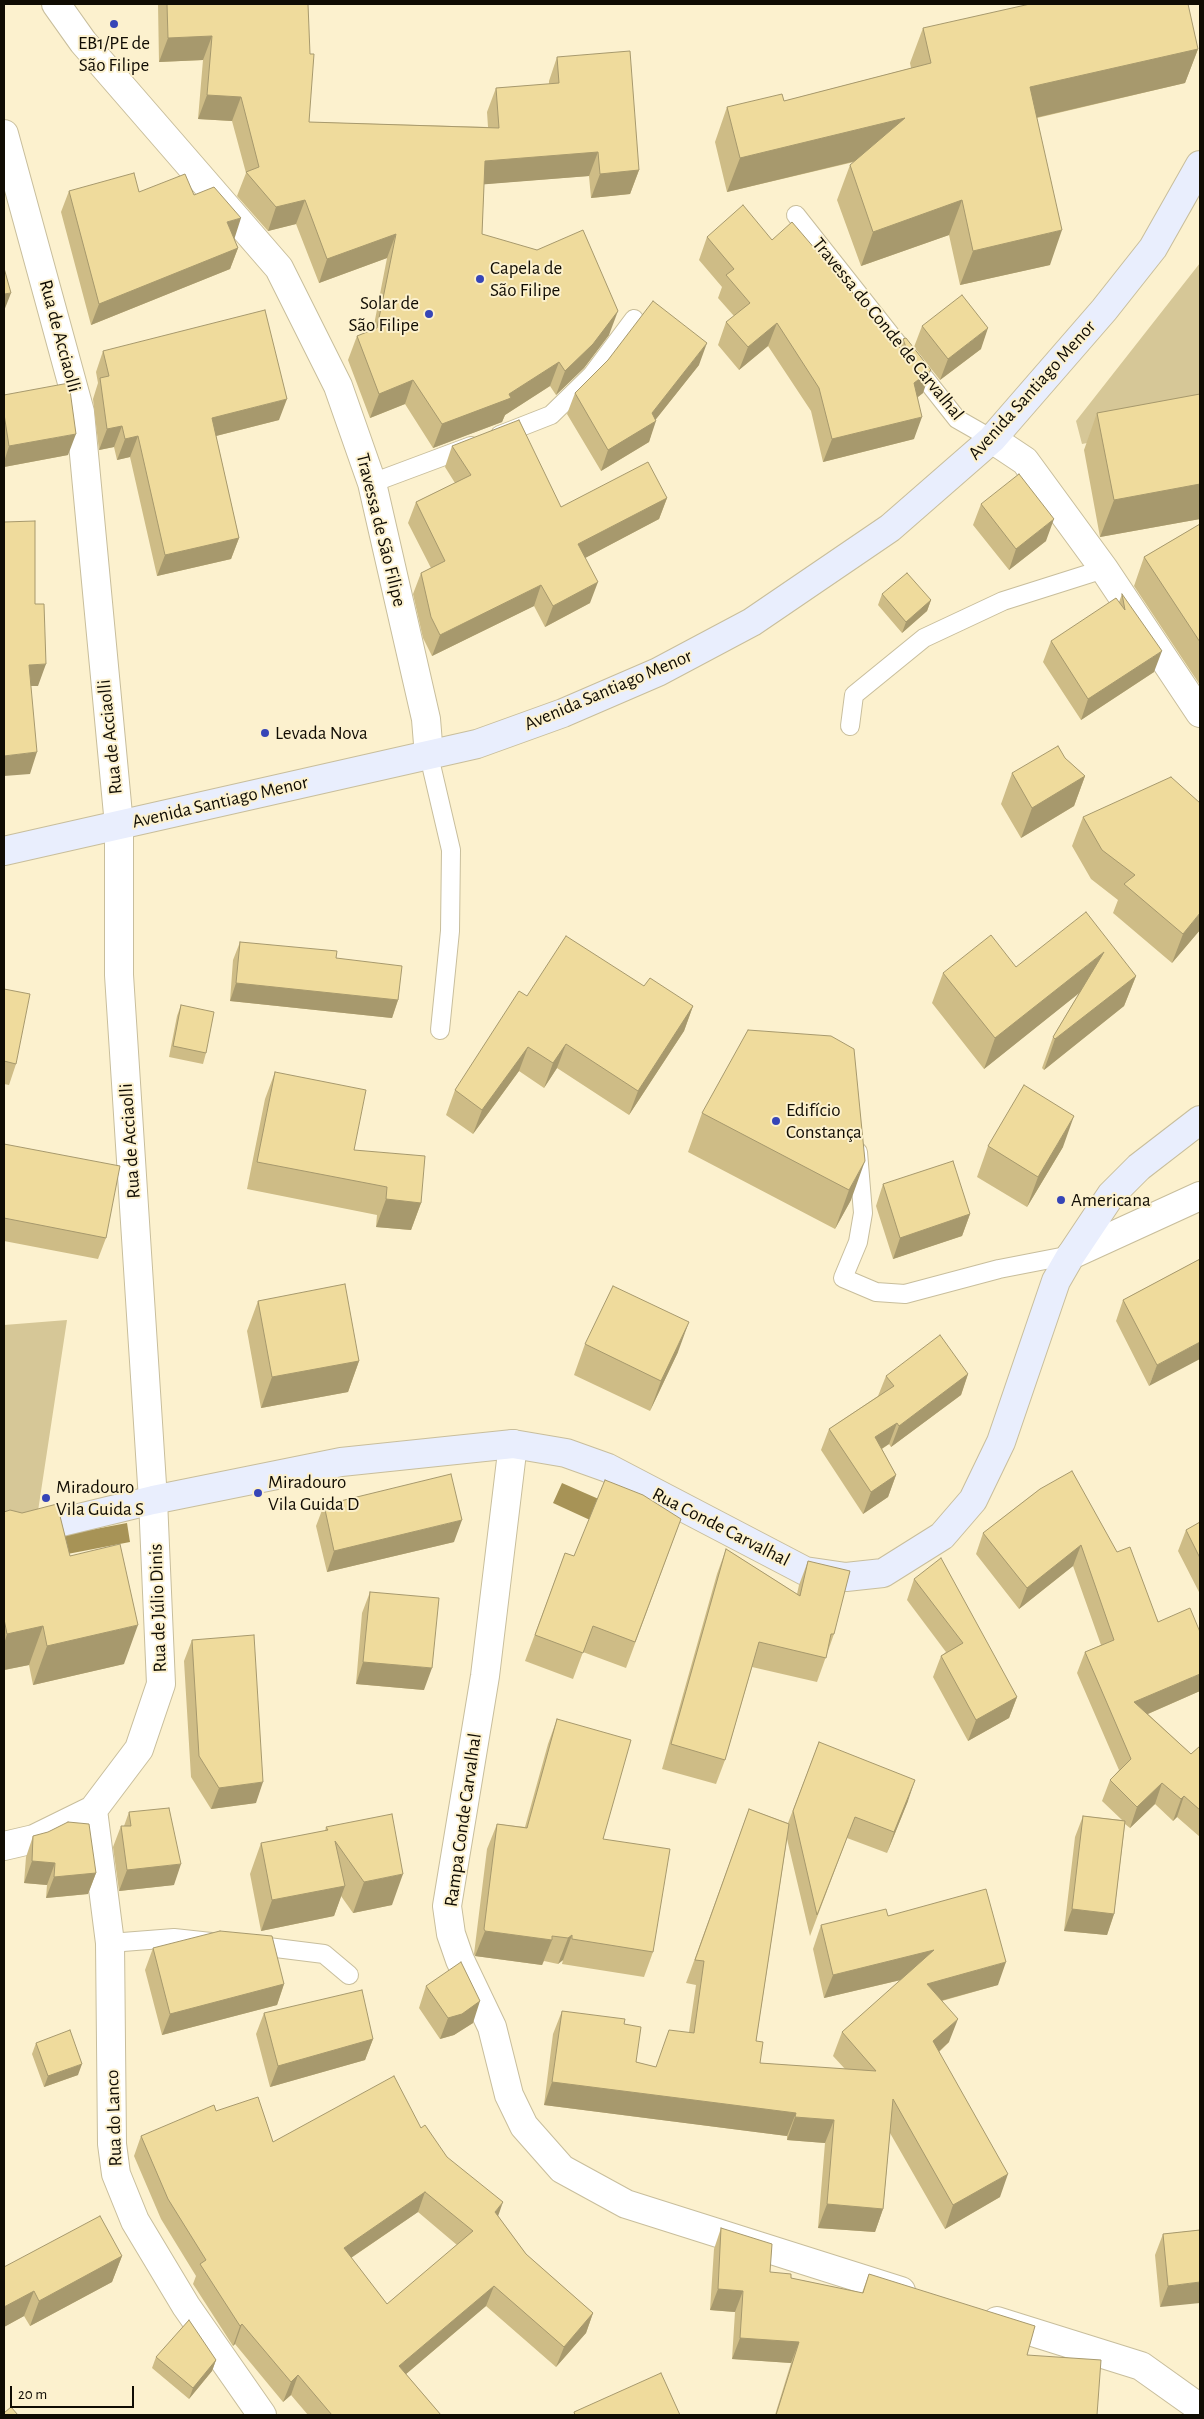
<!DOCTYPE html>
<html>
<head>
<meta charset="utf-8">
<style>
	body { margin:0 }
	#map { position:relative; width:1204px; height:2419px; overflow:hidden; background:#fcf1ce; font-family:"Alegreya Sans",sans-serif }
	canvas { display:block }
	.frame { position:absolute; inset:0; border:5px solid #100c03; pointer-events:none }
	.scale { position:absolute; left:10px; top:2386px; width:124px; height:22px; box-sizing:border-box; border:2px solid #100c03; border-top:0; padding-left:6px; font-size:15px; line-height:18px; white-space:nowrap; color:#100c03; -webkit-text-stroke:4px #fcf1ce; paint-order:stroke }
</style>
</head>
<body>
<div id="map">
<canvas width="1204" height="2419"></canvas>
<div class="frame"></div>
<div class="scale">20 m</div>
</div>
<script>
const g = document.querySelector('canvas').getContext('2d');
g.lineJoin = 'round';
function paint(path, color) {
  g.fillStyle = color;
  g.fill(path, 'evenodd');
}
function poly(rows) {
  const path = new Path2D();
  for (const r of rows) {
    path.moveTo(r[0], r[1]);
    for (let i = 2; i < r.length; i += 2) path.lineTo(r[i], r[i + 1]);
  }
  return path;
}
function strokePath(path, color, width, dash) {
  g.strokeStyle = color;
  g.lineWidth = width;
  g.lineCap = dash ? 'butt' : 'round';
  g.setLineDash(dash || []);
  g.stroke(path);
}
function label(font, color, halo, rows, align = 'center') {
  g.font = font + ' "Alegreya Sans",sans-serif';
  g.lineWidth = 4;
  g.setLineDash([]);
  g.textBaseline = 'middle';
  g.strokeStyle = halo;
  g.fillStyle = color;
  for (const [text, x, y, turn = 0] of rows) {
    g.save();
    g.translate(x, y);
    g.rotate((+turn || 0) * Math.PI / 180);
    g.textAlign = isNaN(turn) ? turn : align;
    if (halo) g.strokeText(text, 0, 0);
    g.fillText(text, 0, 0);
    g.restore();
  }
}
paint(poly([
	[1200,263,1200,421,1082,444,1076,421],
	[67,1320,38,1511,4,1522,4,1325]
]), '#d6c797');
paint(poly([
	[562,1483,633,1514,590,1520,553,1503],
	[127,1523,130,1542,57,1556,53,1537]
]), '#a79356');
const lane = poly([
	[796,215,957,419,992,439],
	[500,435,551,415,592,375,634,319],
	[372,483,471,446],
	[850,726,854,695,924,638,1003,601,1104,569],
	[429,756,451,850,450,931,440,1030],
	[858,1152,863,1213,858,1242,843,1278,876,1292,905,1294,999,1269,1071,1255],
	[110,1943,174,1938,211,1942],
	[252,1945,324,1954,349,1975]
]);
const street = poly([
	[56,4,83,42,279,268,338,386,372,483,426,719,429,756],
	[4,134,80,412,119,825,119,975,153,1500,161,1684,139,1749,93,1810,34,1839,4,1846],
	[992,439,1025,461,1104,569,1200,713],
	[1071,1255,1200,1196],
	[513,1444,485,1676,447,1906,451,1934,460,1960,492,2027,509,2095,524,2126,562,2169,626,2204,901,2291],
	[93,1810,110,1943,112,2144,116,2174,135,2221,186,2306,262,2415],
	[997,2321,1141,2366,1200,2408]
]);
const secondary = poly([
	[4,851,477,744,563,713,658,672,752,622,890,528,992,439,1104,310,1153,248,1200,165],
	[4,1536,153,1500,341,1462,513,1444,566,1453,608,1468,805,1571,846,1577,883,1573,942,1536,973,1500,1001,1442,1056,1281,1071,1255,1111,1195,1139,1167,1200,1120]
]);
strokePath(lane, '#c8be9c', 20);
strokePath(street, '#c8be9c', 30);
strokePath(secondary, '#c8be9c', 30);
strokePath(lane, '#fff', 18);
strokePath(street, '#fff', 28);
strokePath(secondary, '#e9eefd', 28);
paint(poly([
	[158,4,308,4,309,122,488,127,487,112,496,88,549,84,549,81,557,57,639,170,630,194,591,198,589,176,484,184,482,234,609,335,584,368,556,395,550,386,505,415,502,422,433,448,405,404,370,418,348,360,357,336,373,330,387,258,319,283,296,224,268,231,237,196,246,173,232,121,198,119,203,60,159,62],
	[923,28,1198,49,1185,83,1037,118,1050,265,960,285,949,235,861,266,837,200,850,165,854,162,727,192,715,142,727,107,784,101,911,68,910,63],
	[69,191,139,192,194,195,234,239,238,248,230,269,91,325,61,212],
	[707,237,772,240,900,348,903,339,923,393,918,397,914,439,823,462,811,411,768,346,739,370,718,345,726,322,734,316,718,298,722,287,699,260],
	[922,326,981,349,940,380,914,347],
	[103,351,279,420,216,436,239,538,231,559,157,576,130,457,117,460,114,447,99,450,93,399,98,383,96,372],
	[699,365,655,420,649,442,601,471,567,414,575,393],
	[1200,394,1200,519,1100,537,1084,450,1097,413],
	[4,395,68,455,4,467],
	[452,446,561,507,667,498,659,519,585,558,590,603,545,627,534,606,432,656,423,638,413,594,421,573,431,568,408,523,416,502,455,483,445,467],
	[981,504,1046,541,1009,570,973,525],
	[1200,524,1200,685,1134,586,1144,557],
	[882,594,931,600,927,611,902,633,878,605],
	[1122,594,1154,672,1081,720,1043,662,1051,641,1119,602],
	[1065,758,1085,776,1074,806,1021,838,1001,804,1012,773],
	[1083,817,1200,930,1172,963,1113,913,1118,900,1091,879,1072,846],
	[240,942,336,958,398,1000,392,1018,230,1001,233,960],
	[1016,967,1136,976,1124,1006,1044,1070,1042,1068,1053,1037,1079,993,984,1069,932,1003,943,973],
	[644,986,693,1006,684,1031,629,1115,557,1068,544,1088,519,1071,473,1134,446,1115,455,1090,527,996],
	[4,989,16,1064,9,1085,4,1084],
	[181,1005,206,1053,203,1064,169,1057,177,1016],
	[854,1049,851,1200,835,1229,688,1152,702,1113],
	[275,1072,354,1150,421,1203,411,1230,376,1227,377,1215,247,1189,265,1099],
	[4,1144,106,1238,98,1259,4,1241],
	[988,1146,1063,1147,1027,1207,977,1177],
	[883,1184,970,1214,962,1236,893,1259,876,1206],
	[1200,1259,1149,1386,1116,1321,1123,1300],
	[258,1301,359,1361,348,1392,261,1408,247,1331],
	[585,1344,678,1352,650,1411,574,1375],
	[968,1374,961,1395,891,1447,889,1444,882,1449,896,1475,888,1497,863,1514,821,1450,829,1429,878,1396,886,1376],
	[1040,1489,1117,1552,1200,1691,1148,1714,1191,1754,1200,1746,1200,1837,1177,1817,1173,1821,1155,1804,1130,1828,1125,1824,1114,1914,1107,1935,1064,1931,1075,1837,1083,1816,1122,1820,1102,1801,1110,1780,1119,1770,1077,1673,1085,1652,1101,1645,1073,1566,1019,1609,976,1554,983,1533],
	[324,1505,454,1542,327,1572,316,1526],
	[4,1512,70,1556,124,1664,33,1685,29,1665,4,1670],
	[681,1519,626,1668,583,1652,573,1679,525,1661,565,1553,574,1556],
	[1200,1522,1200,1594,1178,1551,1186,1530],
	[726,1549,797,1594,799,1585,808,1561,834,1634,817,1682,752,1667,725,1760,716,1784,662,1769,717,1574],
	[914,1579,1017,1697,1009,1718,968,1741,933,1677,941,1656,946,1652,907,1600],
	[370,1592,424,1690,356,1684,362,1613],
	[192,1640,256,1803,211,1809,191,1777,184,1661],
	[557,1719,603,1839,653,1952,644,1977,562,1964,563,1960,558,1964,544,1961,542,1965,475,1956,474,1954,487,1849,497,1824,525,1827,548,1744],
	[819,1742,908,1801,887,1853,847,1838,810,1936,787,1839,756,2041,760,2063,845,2069,833,2056,842,2032,901,1980,824,1998,813,1949,821,1925,888,1916,998,1985,942,2001,949,2042,939,2052,1000,2197,945,2229,890,2133,883,2209,875,2232,818,2228,825,2143,787,2140,787,2136,544,2105,553,2034,562,2011,624,2024,636,2062,656,2067,689,2032,696,1985,686,1983,749,1809,788,1823],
	[129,1812,174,1885,119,1891,113,1847,121,1826,124,1826],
	[326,1827,392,1905,353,1913,341,1896,334,1916,261,1931,250,1874,261,1843,325,1831],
	[33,1836,96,1873,88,1894,46,1898,47,1885,24,1883,26,1857],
	[153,1948,284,1984,277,2005,162,2035,145,1970],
	[426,1986,473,2023,454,2035,440,2039,419,2008],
	[264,2013,373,2039,365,2060,270,2087,256,2034],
	[36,2043,78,2075,44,2087,32,2054],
	[216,2111,273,2142,421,2128,498,2216,526,2254,593,2313,586,2333,556,2367,486,2306,406,2374,441,2415,308,2415,291,2395,283,2402,235,2344,233,2346,193,2284,196,2276,161,2219,134,2156,141,2136],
	[418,2212,457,2245,387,2304,351,2258],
	[721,2228,770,2272,791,2278,862,2293,869,2274,1027,2355,1097,2415,775,2415,791,2363,732,2359,735,2312,710,2310,714,2249],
	[1200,2230,1160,2307,1155,2255,1163,2234],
	[122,2256,112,2282,30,2326,24,2316,4,2327,4,2267],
	[156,2357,216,2360,212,2371,189,2399,152,2368]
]), '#cebc86');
paint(poly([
	[212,36,203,60,159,62,168,38],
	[1198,49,1185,83,1017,122,1030,87],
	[207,95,241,97,232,121,198,119],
	[905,118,893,152,727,192,740,158],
	[598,152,589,176,476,185,485,161],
	[639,170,630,194,591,198,600,174],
	[305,200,296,224,268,231,276,207],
	[962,200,949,235,861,266,873,232],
	[241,218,234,240,227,222],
	[1062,230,1050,265,960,285,973,251],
	[396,234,387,258,319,283,327,259],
	[238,248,230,269,91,325,99,304],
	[11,293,4,311,4,294],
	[618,311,609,335,584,368,556,395,565,371],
	[777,323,768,346,739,370,748,347],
	[988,328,981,349,940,380,948,359],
	[707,343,699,365,653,423,656,421,649,442,601,471,608,450,652,413],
	[559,362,550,386,505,415,502,422,433,448,442,424,509,394],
	[931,370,923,393,906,406,914,383],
	[413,380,405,404,370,418,379,394],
	[287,399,279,420,204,439,212,418],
	[922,417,914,439,823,462,832,439],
	[122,426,114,447,99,450,107,429],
	[76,434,68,455,4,467,4,462,9,446],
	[138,436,130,457,117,460,125,439],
	[1200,484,1200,519,1100,537,1114,500],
	[667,498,659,519,570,566,578,544],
	[1054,519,1046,541,1009,570,1016,549],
	[239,538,231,559,157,576,165,555],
	[598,582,590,603,545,627,553,606],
	[541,585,534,606,432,656,440,635],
	[931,600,927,611,902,633,906,622],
	[1162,651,1154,672,1081,720,1088,699],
	[46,664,38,686,21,686,29,665],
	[37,752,30,774,4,776,4,756],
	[1085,776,1074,806,1021,838,1032,808],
	[1200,913,1200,930,1172,963,1183,934],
	[1104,952,1093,982,984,1069,995,1038],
	[1136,976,1124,1006,1044,1070,1055,1039],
	[236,983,398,1000,392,1018,230,1001],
	[693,1006,684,1031,629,1115,638,1091],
	[566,1044,557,1068,544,1088,553,1063],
	[528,1047,519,1071,473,1134,482,1110],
	[1074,1116,1063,1147,1027,1207,1038,1177],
	[865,1161,851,1200,835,1229,849,1190],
	[386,1199,421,1203,411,1230,376,1227],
	[970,1214,962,1236,893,1259,900,1238],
	[689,1322,678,1352,650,1411,661,1381],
	[1200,1342,1200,1359,1149,1386,1157,1365],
	[359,1361,348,1392,261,1408,272,1377],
	[968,1374,961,1395,891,1447,899,1426],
	[897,1423,889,1444,867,1458,875,1437],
	[896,1475,888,1497,863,1514,871,1492],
	[462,1520,454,1542,327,1572,334,1551],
	[1081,1545,1073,1566,1019,1609,1027,1588],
	[138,1625,124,1664,33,1685,47,1646],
	[43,1626,29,1665,4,1670,4,1644,7,1634],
	[363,1662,432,1668,424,1690,356,1684],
	[1200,1674,1200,1691,1127,1723,1134,1702],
	[1017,1697,1009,1718,968,1741,976,1720],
	[915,1780,908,1801,887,1853,894,1832],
	[263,1782,256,1803,211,1809,219,1788],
	[1162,1783,1155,1804,1130,1828,1137,1807],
	[1184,1796,1177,1817,1173,1821,1181,1799],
	[32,1861,55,1863,47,1885,24,1883],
	[181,1864,174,1885,119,1891,127,1870],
	[96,1873,88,1894,46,1898,54,1877],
	[403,1874,392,1905,353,1913,364,1882],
	[345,1886,334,1916,261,1931,272,1900],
	[1072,1909,1114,1914,1107,1935,1064,1931],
	[485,1931,552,1940,542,1965,475,1956],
	[572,1935,563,1960,558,1964,568,1938],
	[934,1950,926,1974,824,1998,833,1975],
	[1006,1962,998,1985,918,2007,927,1984],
	[284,1984,277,2005,162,2035,170,2014],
	[480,2001,473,2023,454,2035,440,2039,448,2018],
	[958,2019,949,2042,924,2065,933,2041],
	[373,2039,365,2060,270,2087,278,2066],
	[82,2064,78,2075,44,2087,48,2076],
	[552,2082,796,2113,787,2136,544,2105],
	[795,2117,834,2120,825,2143,787,2140],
	[1008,2174,1000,2197,945,2229,953,2205],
	[425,2192,418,2212,336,2268,344,2248],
	[503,2202,496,2222,495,2212],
	[827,2204,883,2209,875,2232,818,2228],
	[122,2256,112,2282,30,2326,39,2301],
	[1200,2282,1200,2303,1160,2307,1168,2286],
	[494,2286,486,2306,392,2386,399,2366],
	[718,2289,743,2291,735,2312,710,2310],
	[34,2291,24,2316,4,2327,4,2307],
	[593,2313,586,2333,556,2367,564,2347],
	[242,2324,235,2344,233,2346,240,2326],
	[740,2338,799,2342,791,2363,732,2359],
	[216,2360,212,2371,189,2399,193,2388],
	[298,2375,291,2395,283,2402,291,2382]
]), '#a7996d');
const building = poly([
	[167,4,308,4,310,54,314,54,309,122,499,128,496,88,559,83,557,57,630,51,639,170,600,174,598,152,485,161,482,234,537,250,583,230,618,311,593,344,565,371,559,362,509,394,511,398,442,424,413,380,379,394,357,336,377,328,396,234,327,259,305,200,276,207,246,172,259,167,241,97,207,95,212,36,168,38,167,4],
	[1030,4,1188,4,1198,49,1030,87,1062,230,973,251,962,200,873,232,850,165,905,118,740,158,727,107,782,94,784,101,931,63,923,28,1030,4],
	[134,173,139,192,185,174,194,195,214,187,241,218,227,222,238,248,99,304,69,191,134,173],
	[743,205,772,240,792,222,911,361,903,339,906,338,931,370,914,383,922,417,832,439,819,388,777,323,748,347,726,322,750,303,726,275,734,269,707,237,743,205],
	[4,268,11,293,4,294,4,268],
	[962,295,988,328,948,359,922,326,962,295],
	[653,301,707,343,652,413,656,421,608,450,575,393,608,360,653,301],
	[265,310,287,399,212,418,239,538,165,555,138,436,125,439,122,426,107,429,100,378,109,376,103,351,265,310],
	[69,383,76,434,9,446,4,414,4,395,69,383],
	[1200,394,1200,484,1114,500,1097,413,1200,394],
	[519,420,561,507,648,462,667,498,578,544,598,582,553,606,541,585,440,635,431,617,421,573,445,561,416,502,471,475,452,446,519,420],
	[1019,474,1054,519,1016,549,981,504,1019,474],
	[35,521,35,604,44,604,46,664,29,665,37,752,4,756,4,522,35,521],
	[1200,524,1200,642,1144,557,1200,524],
	[907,573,931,600,906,622,882,594,907,573],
	[1122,594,1162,651,1088,699,1051,641,1116,598,1125,610,1122,594],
	[1058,746,1065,758,1085,776,1032,808,1012,773,1058,746],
	[1171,777,1200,803,1200,913,1183,934,1124,884,1135,875,1102,850,1083,817,1171,777],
	[1086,912,1136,976,1055,1039,1053,1037,1104,952,995,1038,943,973,991,935,1016,967,1086,912],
	[566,936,644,986,650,978,693,1006,638,1091,566,1044,553,1063,528,1047,482,1110,455,1090,519,991,527,996,566,936],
	[240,942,337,951,336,958,402,966,398,1000,236,983,240,942],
	[4,989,30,994,16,1064,4,1061,4,989],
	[181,1005,214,1012,206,1053,173,1046,181,1005],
	[748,1030,831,1036,854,1049,865,1161,849,1190,702,1113,748,1030],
	[275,1072,366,1090,354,1150,425,1156,421,1203,386,1199,387,1187,257,1162,275,1072],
	[1024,1085,1074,1116,1038,1177,988,1146,1024,1085],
	[4,1144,120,1166,106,1238,4,1218,4,1144],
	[953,1161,970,1214,900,1238,883,1184,953,1161],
	[1200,1259,1200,1342,1157,1365,1123,1300,1200,1259],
	[345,1284,359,1361,272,1377,258,1301,345,1284],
	[613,1286,689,1322,661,1381,585,1344,613,1286],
	[940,1335,968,1374,899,1426,897,1423,875,1437,896,1475,871,1492,829,1429,894,1386,886,1376,940,1335],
	[1072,1471,1117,1552,1130,1547,1158,1622,1190,1608,1200,1632,1200,1674,1134,1702,1191,1754,1200,1746,1200,1810,1184,1796,1181,1799,1162,1783,1137,1807,1110,1780,1131,1759,1085,1652,1114,1640,1081,1545,1027,1588,983,1533,1040,1489,1072,1471],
	[451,1474,462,1520,334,1551,324,1505,451,1474],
	[605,1480,643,1495,681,1519,635,1642,593,1626,583,1653,535,1635,565,1553,574,1556,605,1480],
	[57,1504,70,1556,120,1544,138,1625,47,1646,43,1626,7,1634,4,1619,4,1512,10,1510,22,1513,57,1504],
	[1200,1522,1200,1558,1186,1530,1200,1522],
	[726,1549,800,1596,808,1561,850,1571,834,1634,831,1634,826,1658,759,1642,725,1760,671,1744,726,1549],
	[941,1558,1017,1697,976,1720,941,1656,963,1643,914,1579,941,1558],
	[370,1592,439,1598,432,1668,363,1662,370,1592],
	[254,1635,263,1782,219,1788,199,1756,192,1640,254,1635],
	[557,1719,631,1740,603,1839,670,1849,653,1952,572,1939,572,1935,568,1938,552,1936,552,1940,485,1931,484,1929,497,1824,527,1828,557,1719],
	[819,1742,915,1780,894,1832,855,1817,817,1915,793,1811,819,1742],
	[169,1808,181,1864,127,1870,121,1826,131,1826,129,1812,169,1808],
	[749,1809,789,1824,756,2041,763,2042,760,2063,876,2071,842,2032,934,1950,833,1975,821,1925,886,1909,888,1916,986,1889,1006,1962,927,1984,958,2019,933,2041,1008,2174,953,2205,893,2099,883,2209,827,2204,834,2120,795,2117,796,2113,552,2082,562,2011,625,2019,624,2024,641,2027,636,2062,656,2067,669,2030,694,2033,704,1961,695,1960,749,1809],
	[392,1814,403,1874,364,1882,335,1841,345,1886,272,1900,261,1843,328,1830,326,1827,392,1814],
	[1083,1816,1125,1821,1114,1914,1072,1909,1083,1816],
	[68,1822,89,1824,96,1873,54,1877,55,1863,32,1861,33,1836,48,1832,68,1822],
	[220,1931,272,1936,284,1984,170,2014,153,1948,220,1931],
	[461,1962,480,2001,462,2014,448,2018,426,1986,461,1962],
	[362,1990,373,2039,278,2066,264,2013,362,1990],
	[70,2030,82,2064,48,2076,36,2043,70,2030],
	[394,2076,421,2128,425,2125,447,2157,503,2202,495,2212,526,2254,593,2313,564,2347,494,2286,399,2366,441,2415,332,2415,298,2375,291,2382,242,2324,240,2326,200,2264,206,2260,168,2199,141,2136,214,2105,216,2111,258,2097,273,2142,394,2076],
	[425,2192,473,2231,387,2304,344,2248,425,2192],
	[100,2216,122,2256,39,2301,34,2291,4,2307,4,2267,100,2216],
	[721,2228,772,2244,770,2272,791,2274,791,2278,863,2293,869,2274,1035,2326,1027,2355,1101,2360,1097,2415,776,2415,799,2342,740,2338,743,2291,718,2289,721,2228],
	[1200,2230,1200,2282,1168,2286,1163,2234,1200,2230],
	[189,2320,216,2360,193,2388,156,2357,189,2320],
	[661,2373,680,2415,575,2415,574,2412,661,2373],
	[11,2407,18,2415,4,2415,4,2413,11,2407]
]);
paint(building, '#efdb9c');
strokePath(building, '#a7996d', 1);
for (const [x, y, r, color] of [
	[114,24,5,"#3645b7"],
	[480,279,5,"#3645b7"],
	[429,314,5,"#3645b7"],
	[265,733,5,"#3645b7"],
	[776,1121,5,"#3645b7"],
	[1061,1200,5,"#3645b7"],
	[258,1493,5,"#3645b7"],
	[46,1498,5,"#3645b7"]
]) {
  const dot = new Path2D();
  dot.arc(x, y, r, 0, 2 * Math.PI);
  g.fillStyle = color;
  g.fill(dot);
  strokePath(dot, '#fcf1ce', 2);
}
label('19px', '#100c03', '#fcf1ce', [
	["EB1/PE de",114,43,"center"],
	["São Filipe",114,65,"center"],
	["Capela de",490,268],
	["São Filipe",490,290],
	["Solar de",419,303,"right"],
	["São Filipe",419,325,"right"],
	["Levada Nova",275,733],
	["Edifício",786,1110],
	["Constança",786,1132],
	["Americana",1071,1200],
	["Miradouro",268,1482],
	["Vila Guida D",268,1504],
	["Miradouro",56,1487],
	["Vila Guida S",56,1509]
], 'left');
label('19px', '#100c03', '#fcf1ce', [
	["Travessa do Conde de Carvalhal",888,329,51],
	["Rua de Acciaolli",60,336,75],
	["Avenida Santiago Menor",1032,390,-48],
	["Travessa de São Filipe",381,530,76],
	["Avenida Santiago Menor",608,690,-23],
	["Rua de Acciaolli",110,737,-96],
	["Avenida Santiago Menor",220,802,-13],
	["Rua de Acciaolli",130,1141,-94],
	["Rua Conde Carvalhal",721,1527,27],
	["Rua de Júlio Dinis",158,1608,-92],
	["Rampa Conde Carvalhal",463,1820,-82],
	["Rua do Lanco",114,2118,-92]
]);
</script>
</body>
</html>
